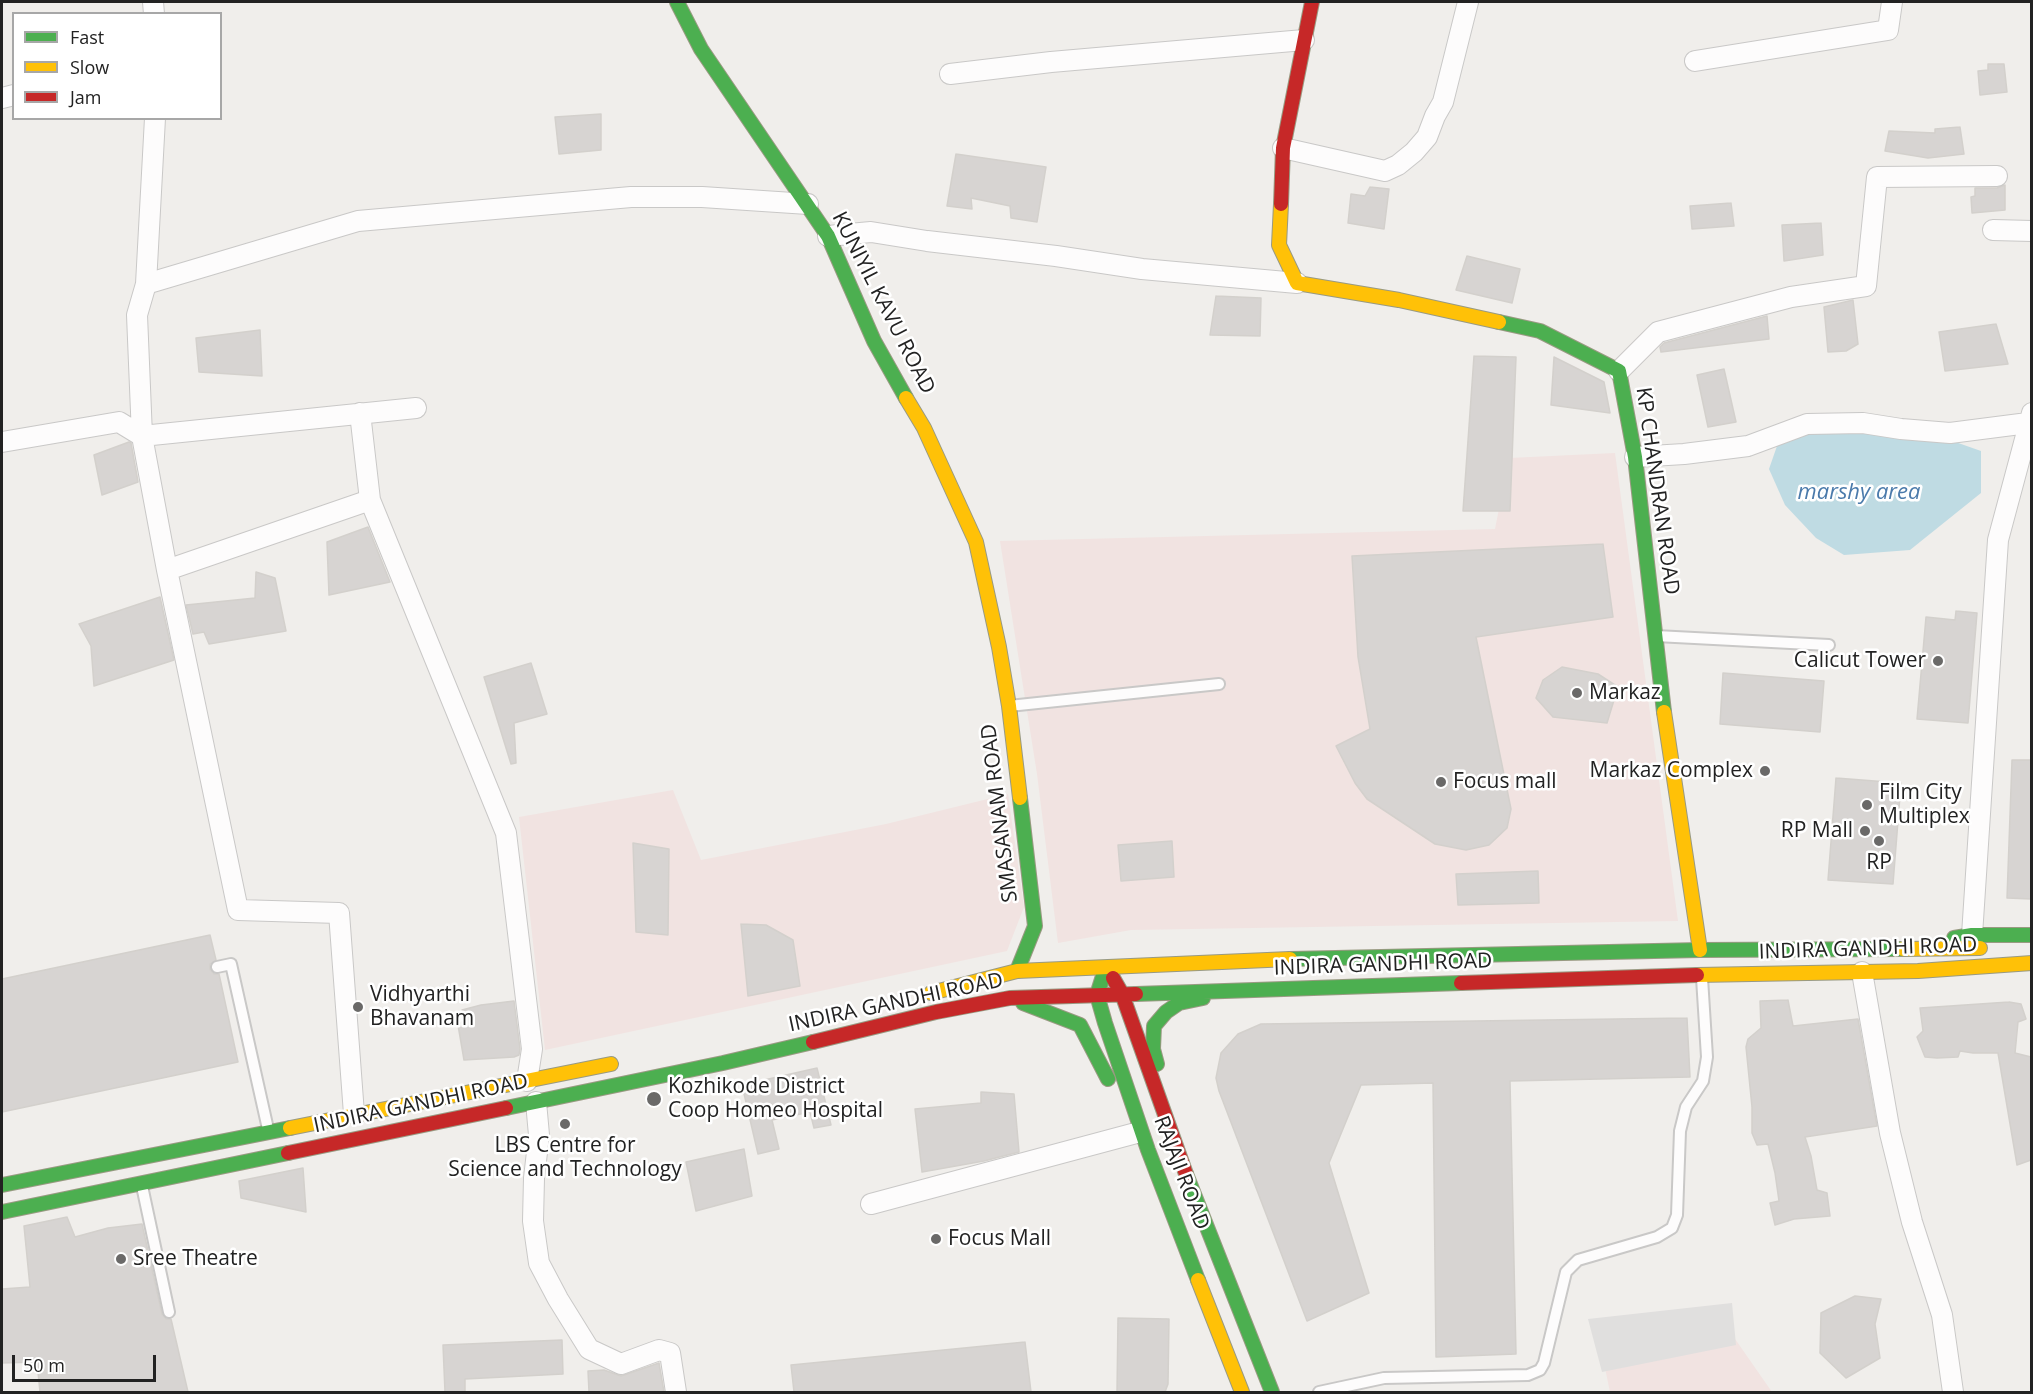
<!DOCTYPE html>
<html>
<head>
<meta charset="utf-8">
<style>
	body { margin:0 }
	#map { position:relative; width:2033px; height:1394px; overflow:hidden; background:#f0eeeb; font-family:"Open Sans",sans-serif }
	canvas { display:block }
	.frame { position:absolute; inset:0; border:3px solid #222; pointer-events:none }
	.legend { position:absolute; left:12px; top:12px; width:210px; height:108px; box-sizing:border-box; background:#fff; border:2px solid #a7a7a7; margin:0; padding:8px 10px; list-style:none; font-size:18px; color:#222 }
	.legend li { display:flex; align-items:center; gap:12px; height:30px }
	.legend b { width:30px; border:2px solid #a7a7a7 }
	.scale { position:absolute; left:12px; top:1355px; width:144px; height:27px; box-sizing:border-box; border:3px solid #222; border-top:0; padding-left:8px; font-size:18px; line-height:21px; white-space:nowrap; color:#222; -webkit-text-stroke:4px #fff; paint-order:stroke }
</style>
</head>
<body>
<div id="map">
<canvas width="2033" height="1394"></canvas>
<div class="frame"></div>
<ul class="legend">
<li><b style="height:8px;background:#4caf50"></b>Fast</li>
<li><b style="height:8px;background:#ffc107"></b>Slow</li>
<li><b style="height:8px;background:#c62828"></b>Jam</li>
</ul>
<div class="scale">50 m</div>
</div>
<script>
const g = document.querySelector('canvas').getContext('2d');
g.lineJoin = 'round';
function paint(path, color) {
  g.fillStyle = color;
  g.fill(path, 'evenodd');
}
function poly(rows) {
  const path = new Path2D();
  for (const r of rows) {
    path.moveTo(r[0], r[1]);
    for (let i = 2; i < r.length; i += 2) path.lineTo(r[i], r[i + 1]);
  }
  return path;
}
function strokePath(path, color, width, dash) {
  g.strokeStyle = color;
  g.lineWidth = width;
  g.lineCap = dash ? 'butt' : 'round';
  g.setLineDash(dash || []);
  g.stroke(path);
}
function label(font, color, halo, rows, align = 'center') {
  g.font = font + ' "Open Sans",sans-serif';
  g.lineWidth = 5;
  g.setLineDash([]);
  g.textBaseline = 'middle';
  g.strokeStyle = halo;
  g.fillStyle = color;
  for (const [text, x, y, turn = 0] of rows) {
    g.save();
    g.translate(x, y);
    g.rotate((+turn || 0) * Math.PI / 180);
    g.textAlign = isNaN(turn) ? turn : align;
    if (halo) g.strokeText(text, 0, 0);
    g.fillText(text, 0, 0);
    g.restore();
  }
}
paint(poly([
	[1615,453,1678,921,1131,930,1058,943,1037,774,1000,541,1495,529,1509,458],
	[673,790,701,860,886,824,1008,794,1024,907,1007,951,545,1050,519,817],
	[1733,1336,1772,1392,1610,1392,1604,1363]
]), '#f1e3e1');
paint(poly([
	[1732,1303,1736,1345,1602,1372,1588,1319]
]), '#e0dfde');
paint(poly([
	[1845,430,1944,438,1981,451,1981,493,1910,550,1844,555,1816,538,1785,505,1769,469,1777,446,1807,433]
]), '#bfdbe3');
const building = poly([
	[1988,64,2004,64,2007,92,1980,95,1978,71,1988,70,1988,64],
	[601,114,601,150,559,154,555,117,601,114],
	[1960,127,1964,154,1928,158,1885,151,1889,131,1935,133,1935,129,1960,127],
	[956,154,1046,167,1037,222,1011,218,1010,206,971,198,972,209,947,206,956,154],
	[2005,185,2005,210,1972,213,1971,197,1975,196,1975,188,1997,188,2005,185],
	[1370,187,1389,189,1384,229,1348,223,1351,194,1365,196,1370,187],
	[1731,203,1734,226,1692,229,1690,206,1731,203],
	[1821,223,1823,255,1784,261,1782,225,1821,223],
	[1467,256,1520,269,1512,303,1456,290,1467,256],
	[1216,296,1261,298,1260,336,1210,335,1216,296],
	[1853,300,1858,344,1846,351,1828,352,1824,307,1853,300],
	[1767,316,1769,339,1661,352,1660,347,1664,343,1767,316],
	[1996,324,2008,364,1945,371,1939,332,1996,324],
	[260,330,262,376,199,372,196,338,260,330],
	[1474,356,1516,357,1510,511,1463,511,1474,356],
	[1554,357,1604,382,1610,413,1551,405,1554,357],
	[1724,369,1736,422,1708,427,1697,375,1724,369],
	[129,442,131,443,138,482,102,495,94,455,129,442],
	[368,527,390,582,329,595,327,542,368,527],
	[1603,544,1613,617,1476,637,1511,809,1507,828,1489,845,1466,850,1435,844,1367,799,1355,783,1336,746,1370,729,1358,657,1352,556,1603,544],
	[256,572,275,578,286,631,209,644,204,632,193,634,186,605,255,598,256,572],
	[160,597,174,660,94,686,91,646,79,624,160,597],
	[1956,611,1977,613,1968,723,1917,719,1926,617,1955,620,1956,611],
	[531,663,547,714,514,723,516,763,511,764,484,677,531,663],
	[1562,667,1598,674,1618,687,1607,723,1553,717,1536,698,1543,680,1562,667],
	[1723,673,1824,681,1820,732,1720,724,1723,673],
	[2012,760,2031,760,2031,899,2007,898,2012,760],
	[1836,778,1901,783,1893,884,1828,880,1836,778],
	[1172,841,1174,877,1121,881,1118,845,1172,841],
	[633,843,669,849,668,935,636,932,633,843],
	[1538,871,1539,903,1458,905,1456,874,1538,871],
	[741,924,766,925,793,940,800,986,748,996,741,924],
	[210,935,216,960,210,964,210,969,214,974,219,974,238,1062,2,1112,2,979,210,935],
	[1788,1000,1793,1026,1858,1019,1877,1126,1805,1137,1811,1156,1817,1190,1827,1193,1830,1216,1794,1219,1775,1225,1770,1203,1779,1201,1775,1173,1768,1144,1757,1145,1752,1133,1752,1107,1746,1047,1748,1039,1761,1028,1760,1001,1788,1000],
	[514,1001,520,1049,519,1055,514,1057,464,1060,458,1025,466,1018,462,1010,481,1005,514,1001],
	[2009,1002,2021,1004,2026,1019,2018,1022,2015,1053,2031,1057,2031,1160,2017,1165,1998,1053,1973,1053,1960,1051,1958,1057,1937,1058,1925,1057,1917,1037,1923,1031,1920,1008,2009,1002],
	[1687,1018,1690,1077,1510,1081,1516,1354,1436,1357,1433,1083,1361,1085,1329,1163,1369,1293,1307,1321,1219,1091,1216,1078,1221,1053,1238,1034,1261,1024,1687,1018],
	[817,1068,831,1125,814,1128,810,1112,772,1120,779,1149,758,1154,742,1085,817,1068],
	[981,1092,1014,1094,1019,1152,984,1161,922,1172,915,1109,981,1103,981,1092],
	[744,1149,752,1196,696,1211,686,1162,744,1149],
	[303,1168,306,1212,241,1198,239,1181,303,1168],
	[67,1217,75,1237,108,1228,142,1224,162,1314,166,1319,171,1319,188,1392,40,1392,37,1362,2,1363,2,1289,30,1287,24,1226,67,1217],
	[1855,1296,1881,1299,1875,1324,1880,1358,1846,1378,1820,1353,1821,1313,1855,1296],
	[1118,1318,1169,1319,1168,1384,1165,1392,1117,1392,1118,1318],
	[562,1340,563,1374,465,1379,465,1392,445,1392,443,1345,562,1340],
	[1025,1342,1031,1392,794,1392,791,1365,1025,1342],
	[659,1363,664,1392,589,1392,588,1371,604,1370,621,1376,659,1363]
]);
paint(building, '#d7d4d2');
strokePath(building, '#d3d0cc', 1.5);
const lane = poly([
	[1656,636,1829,645],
	[1009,706,1219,684],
	[217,967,231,964,268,1129],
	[142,1186,169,1312],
	[1319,1392,1384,1378,1528,1375,1540,1370,1544,1363,1566,1272,1578,1260,1657,1237,1672,1228,1677,1215,1680,1131,1686,1107,1703,1081,1707,1057,1702,978]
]);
const street = poly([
	[153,2,154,14],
	[1695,61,1888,30,1892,2],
	[950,74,1051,62,1304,40],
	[2,98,14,95],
	[1283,148,1385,171,1398,165,1414,152,1427,137,1435,116,1443,102,1468,2],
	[1993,230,2032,231],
	[828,236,871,232,927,241,1056,256,1142,269,1297,283],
	[146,284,155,118],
	[1619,371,1658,332,1791,297,1866,286,1877,177,1997,176],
	[416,408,142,436,137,315,146,284,358,221,631,197,702,197,808,204],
	[360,413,370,500],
	[2,442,119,422,142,436,167,570,370,500,506,833,532,1049,527,1081],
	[1635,457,1684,454,1748,446,1807,424,1863,423,1901,429,1950,433,2028,423],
	[167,570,238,910,339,913,354,1114],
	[1972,935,1998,540,2032,413],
	[1862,972,1890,1133,1912,1222,1942,1315,1953,1392],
	[536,1102,539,1135,534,1178,533,1221,539,1263,558,1299,589,1349,621,1364,659,1350,670,1353,676,1392],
	[871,1204,1136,1133]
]);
const fast = poly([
	[677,2,701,49,828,236,874,341,906,398],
	[1499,322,1540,331,1619,371,1635,457,1664,712],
	[1954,938,1972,935,2032,935],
	[1290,959,1700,950,1903,949],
	[1017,971,1035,926,1020,798],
	[1103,976,1097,995,1105,1023,1148,1150,1198,1280],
	[1136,994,1461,983],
	[1023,1003,1080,1025,1108,1079],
	[1157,1064,1153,1049,1154,1026,1166,1012,1179,1003,1203,998],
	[506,1108,723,1063,813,1042],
	[1186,1174,1272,1392],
	[2,1185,290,1128],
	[2,1212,288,1153]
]);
const slow = poly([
	[1281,204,1279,245,1297,283,1399,300,1499,322],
	[906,398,924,428,976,542,999,647,1009,706,1020,798],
	[1664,712,1700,950],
	[1903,949,1980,948],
	[1697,975,1918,971,2032,963],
	[931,993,1017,971,1290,959],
	[290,1128,611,1064],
	[1198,1280,1242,1392]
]);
const jam = poly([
	[1281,204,1283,148,1312,2],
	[1113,978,1122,994,1186,1174],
	[1461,983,1697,975],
	[813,1042,936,1012,1010,998,1136,994],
	[288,1153,506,1108]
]);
strokePath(lane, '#c9c8c7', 14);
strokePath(street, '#c9c8c7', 22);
strokePath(fast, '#999a82', 16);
strokePath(slow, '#999a82', 16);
strokePath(jam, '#999a82', 16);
strokePath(lane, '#fdfcfc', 10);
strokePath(street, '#fdfcfc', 20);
strokePath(fast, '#4caf50', 14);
strokePath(slow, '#ffc107', 14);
strokePath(jam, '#c62828', 14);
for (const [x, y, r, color] of [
	[1938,661,6,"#6a6968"],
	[1577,693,6,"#6a6968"],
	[1765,771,6,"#6a6968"],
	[1441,782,6,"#6a6968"],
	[1867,805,6,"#6a6968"],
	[1865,831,6,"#6a6968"],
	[1879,841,6,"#6a6968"],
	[358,1007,6,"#6a6968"],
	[654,1099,8,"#6a6968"],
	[565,1124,6,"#6a6968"],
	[936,1239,6,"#6a6968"],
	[121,1259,6,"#6a6968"]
]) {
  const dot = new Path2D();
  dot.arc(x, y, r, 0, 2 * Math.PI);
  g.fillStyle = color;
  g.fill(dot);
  strokePath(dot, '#fff', 2);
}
label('21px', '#222', '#fff', [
	["KUNIYIL KAVU ROAD",883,303,63],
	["KP CHANDRAN ROAD",1657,491,82],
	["SMASANAM ROAD",1000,813,-97],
	["INDIRA GANDHI ROAD",1868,949,-2],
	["INDIRA GANDHI ROAD",1383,965,-2],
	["INDIRA GANDHI ROAD",896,1003,-12],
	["INDIRA GANDHI ROAD",421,1104,-12],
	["RAJAJI ROAD",1181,1173,69]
]);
label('21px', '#222', '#fff', [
	["Calicut Tower",1926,661,"right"],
	["Markaz",1589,693],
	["Markaz Complex",1753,771,"right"],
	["Focus mall",1453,782],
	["Film City",1879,793],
	["Multiplex",1879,817],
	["RP Mall",1853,831,"right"],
	["RP",1879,863,"center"],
	["Vidhyarthi",370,995],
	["Bhavanam",370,1019],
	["Kozhikode District",668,1087],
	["Coop Homeo Hospital",668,1111],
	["LBS Centre for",565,1146,"center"],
	["Science and Technology",565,1170,"center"],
	["Focus Mall",948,1239],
	["Sree Theatre",133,1259]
], 'left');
label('italic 22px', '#4a7aab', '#fff', [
	["marshy area",1859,493]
]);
</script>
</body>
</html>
